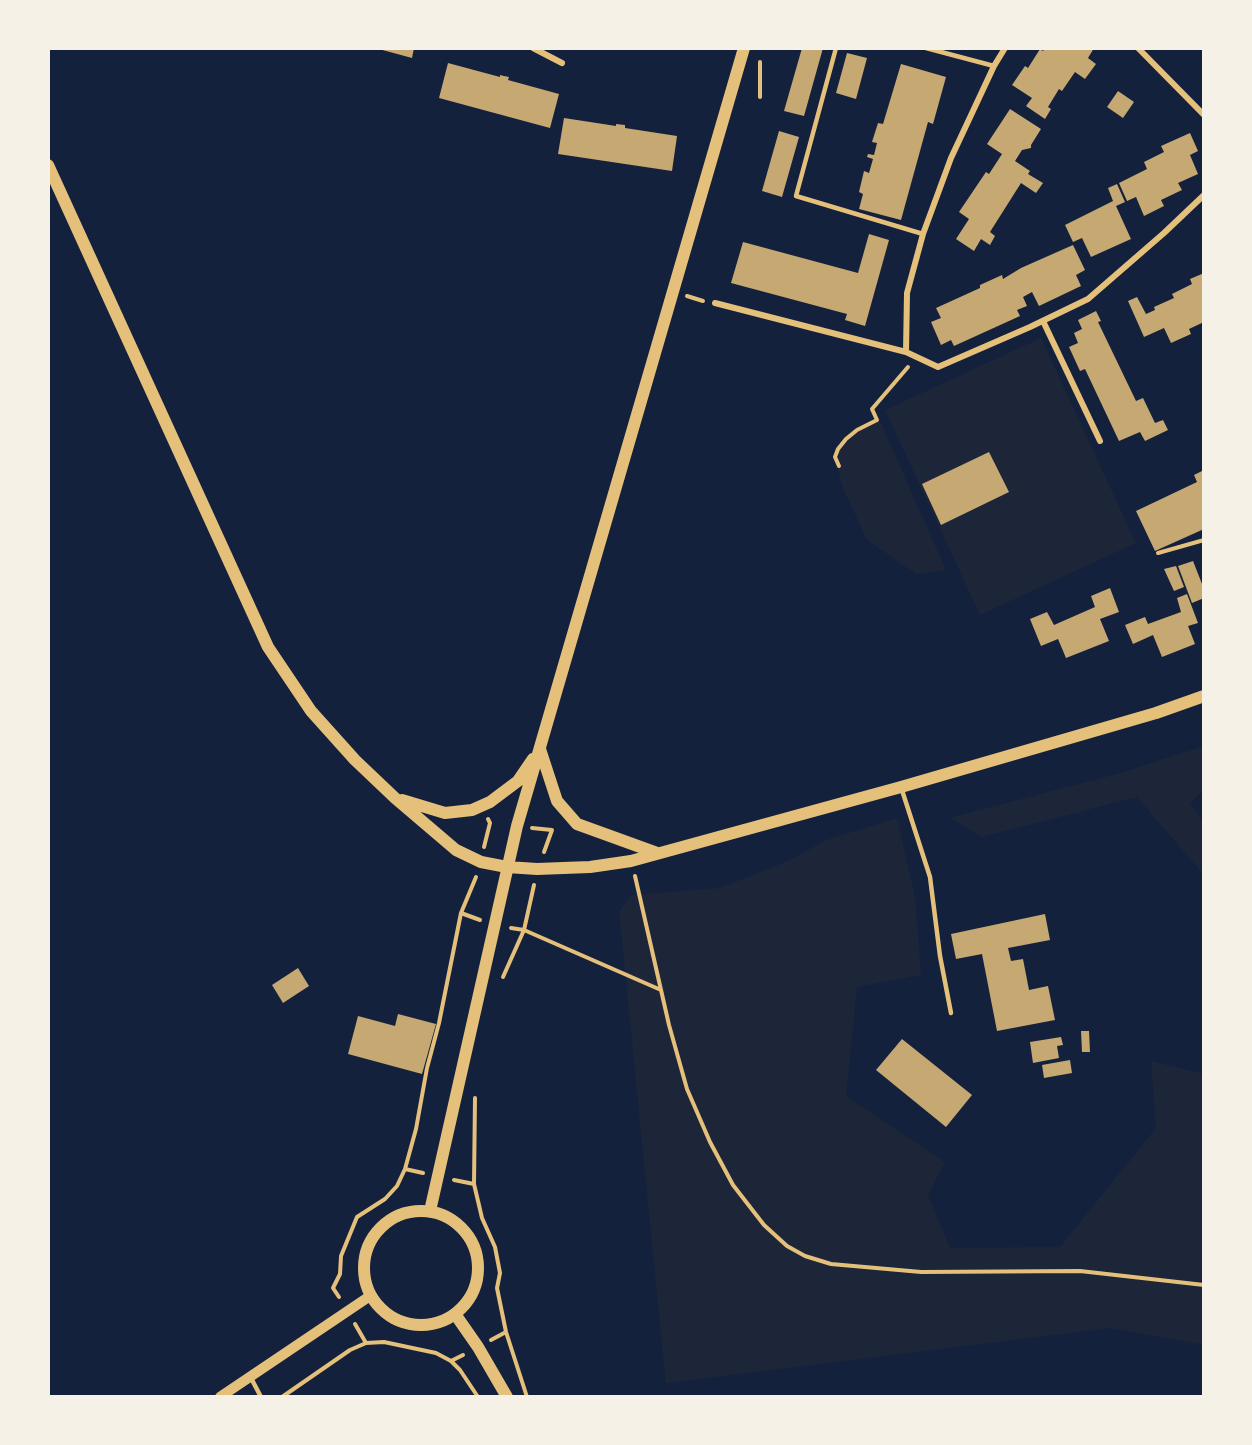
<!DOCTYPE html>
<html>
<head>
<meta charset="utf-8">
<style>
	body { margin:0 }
	#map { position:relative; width:1252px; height:1445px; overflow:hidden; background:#14213d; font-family:Montserrat,sans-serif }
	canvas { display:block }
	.frame { position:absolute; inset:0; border:50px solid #f6f1e7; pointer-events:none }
</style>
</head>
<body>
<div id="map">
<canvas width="1252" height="1445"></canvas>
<div class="frame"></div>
</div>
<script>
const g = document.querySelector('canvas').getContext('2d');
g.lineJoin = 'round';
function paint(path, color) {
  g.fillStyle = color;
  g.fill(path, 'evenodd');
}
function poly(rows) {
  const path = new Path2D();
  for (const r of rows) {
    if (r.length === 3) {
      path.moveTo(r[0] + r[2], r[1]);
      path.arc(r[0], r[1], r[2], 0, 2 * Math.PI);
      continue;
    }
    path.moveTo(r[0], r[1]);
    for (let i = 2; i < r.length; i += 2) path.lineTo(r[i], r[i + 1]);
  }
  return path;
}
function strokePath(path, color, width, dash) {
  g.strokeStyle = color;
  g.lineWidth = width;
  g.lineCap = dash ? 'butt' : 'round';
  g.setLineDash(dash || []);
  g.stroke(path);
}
paint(poly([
	[1041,338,1136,543,980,615,885,410],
	[876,412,946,570,916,574,867,540,842,486,835,457,838,449,853,433,875,421],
	[1204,746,1204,790,1190,803,1204,822,1204,875,1137,797,982,837,950,818,1124,772],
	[897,818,915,897,921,975,857,987,846,1096,945,1162,928,1195,950,1248,1060,1247,1156,1128,1151,1061,1204,1074,1204,1345,1110,1328,666,1383,619,911,631,895,720,888,788,861,826,840]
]), '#1d2539');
paint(poly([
	[375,48,414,48,412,58],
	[802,48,823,48,804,116,784,111],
	[1045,48,1094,48,1088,58,1096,64,1085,79,1075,72,1062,91,1059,89,1048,107,1051,109,1045,119,1026,106,1032,98,1012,85,1025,66,1028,68,1040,49,1043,51],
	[847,53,867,58,856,99,836,93],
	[448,63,500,77,500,75,504,76,509,77,508,80,559,94,550,128,439,98],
	[901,64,946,77,933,124,928,122,901,220,859,209,863,194,859,192,864,171,869,173,873,159,867,157,868,154,874,155,877,143,872,142,878,123,883,124],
	[1118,91,1134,102,1123,118,1107,107],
	[1010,109,1041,129,1031,145,1031,148,1022,150,1015,161,1030,171,1028,174,1043,183,1036,193,1021,183,990,232,995,236,990,245,981,239,974,251,956,239,969,219,959,212,986,172,989,174,1002,154,987,144],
	[564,118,616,126,616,124,625,125,625,128,677,136,672,171,558,154],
	[779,131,799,137,782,197,762,191],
	[1190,133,1198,151,1190,155,1198,174,1178,183,1182,190,1161,200,1164,206,1144,216,1136,197,1127,201,1119,183,1147,169,1144,162,1164,152,1161,146],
	[1117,184,1125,202,1116,206,1131,239,1091,257,1082,238,1073,242,1065,225,1113,201,1108,188],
	[869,234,889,240,865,326,845,320,847,314,731,283,743,242,858,273],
	[1073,245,1085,270,1076,275,1081,286,1039,306,1032,292,1023,297,1027,306,1017,310,1020,316,954,346,951,340,941,345,931,322,941,318,936,308,980,288,980,285,1002,275,1003,279,1021,268],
	[1204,273,1204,322,1189,329,1191,334,1171,343,1164,328,1144,337,1128,301,1137,297,1146,314,1155,310,1154,307,1174,298,1172,294,1192,284,1190,279],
	[1096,311,1101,321,1098,322,1136,401,1143,398,1155,423,1163,420,1168,430,1145,441,1140,432,1119,441,1085,369,1080,371,1069,347,1078,343,1074,333,1082,329,1078,320],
	[989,452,1009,492,941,525,922,484],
	[1204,470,1204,529,1155,551,1136,511,1197,482,1194,475],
	[1193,561,1204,589,1204,598,1192,603,1178,566],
	[1176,566,1184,587,1174,591,1164,569],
	[1110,588,1119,612,1100,619,1109,641,1066,658,1058,639,1041,646,1030,619,1047,612,1054,625,1095,607,1091,596],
	[1187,594,1198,623,1188,626,1195,644,1162,657,1153,635,1133,644,1125,625,1145,617,1148,624,1181,612,1177,598],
	[1045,914,1050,940,1008,948,1011,961,1023,959,1029,990,1048,986,1055,1020,997,1031,982,954,956,959,951,934],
	[298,968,309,986,283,1003,272,985],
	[398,1014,436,1024,422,1074,348,1054,358,1016,395,1026],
	[1081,1031,1089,1031,1090,1052,1082,1052],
	[1061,1037,1063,1045,1057,1046,1059,1058,1033,1063,1030,1042],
	[902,1039,972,1095,946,1127,876,1070],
	[1070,1060,1072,1073,1044,1078,1042,1065]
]), '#c6a872');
strokePath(poly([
	[760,62,760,97],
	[687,296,703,301],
	[839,466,835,457,838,449,846,439,857,430,877,420,872,409,908,367],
	[1158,553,1204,540],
	[532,828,552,830,544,852],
	[484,847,490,823,488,819],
	[635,876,669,1025,687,1089,710,1142,733,1185,764,1225,787,1246,805,1256,831,1264,921,1272,1080,1271,1204,1285],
	[461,913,480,920],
	[511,928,524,930,661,990],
	[503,977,524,930,534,885],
	[475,1098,474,1184,482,1218,495,1247,500,1273,497,1288,506,1332,527,1397],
	[405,1169,423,1173],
	[454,1180,474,1184],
	[339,1297,333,1288,340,1274,341,1256,357,1217,385,1199,397,1186,405,1169,416,1129,427,1068,439,1023,461,913,476,877],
	[355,1324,366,1343,384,1342,436,1353,451,1361,460,1370,478,1397],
	[491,1340,506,1332],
	[451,1361,463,1355],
	[282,1397,350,1350,366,1343]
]), '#e5c07b', 4);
strokePath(poly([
	[836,48,796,196,923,234],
	[926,48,994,66],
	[901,787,930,877,940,956,951,1013],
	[251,1378,261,1397]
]), '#e5c07b', 4.5);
strokePath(poly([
	[533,48,562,63],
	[1138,48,1204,115],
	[715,303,906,352,938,367,1030,327,1088,299,1164,233,1204,195],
	[1043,321,1100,441],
	[906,352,907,293,923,234,951,158,994,66,1005,48]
]), '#e5c07b', 6);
strokePath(poly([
	[220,1397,370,1296]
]), '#e5c07b', 10);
strokePath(poly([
	[48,165,268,647,311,711,355,760,395,798,456,850,481,862,507,867,537,869,590,867,631,861,901,787,1156,713,1204,696],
	[540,749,557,801,577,824,657,853],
	[402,800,445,813,472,810,490,802,518,781,533,759],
	[421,1268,57],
	[430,1211,517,826,744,48],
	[455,1314,478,1347,507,1397]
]), '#e5c07b', 12);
</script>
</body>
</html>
